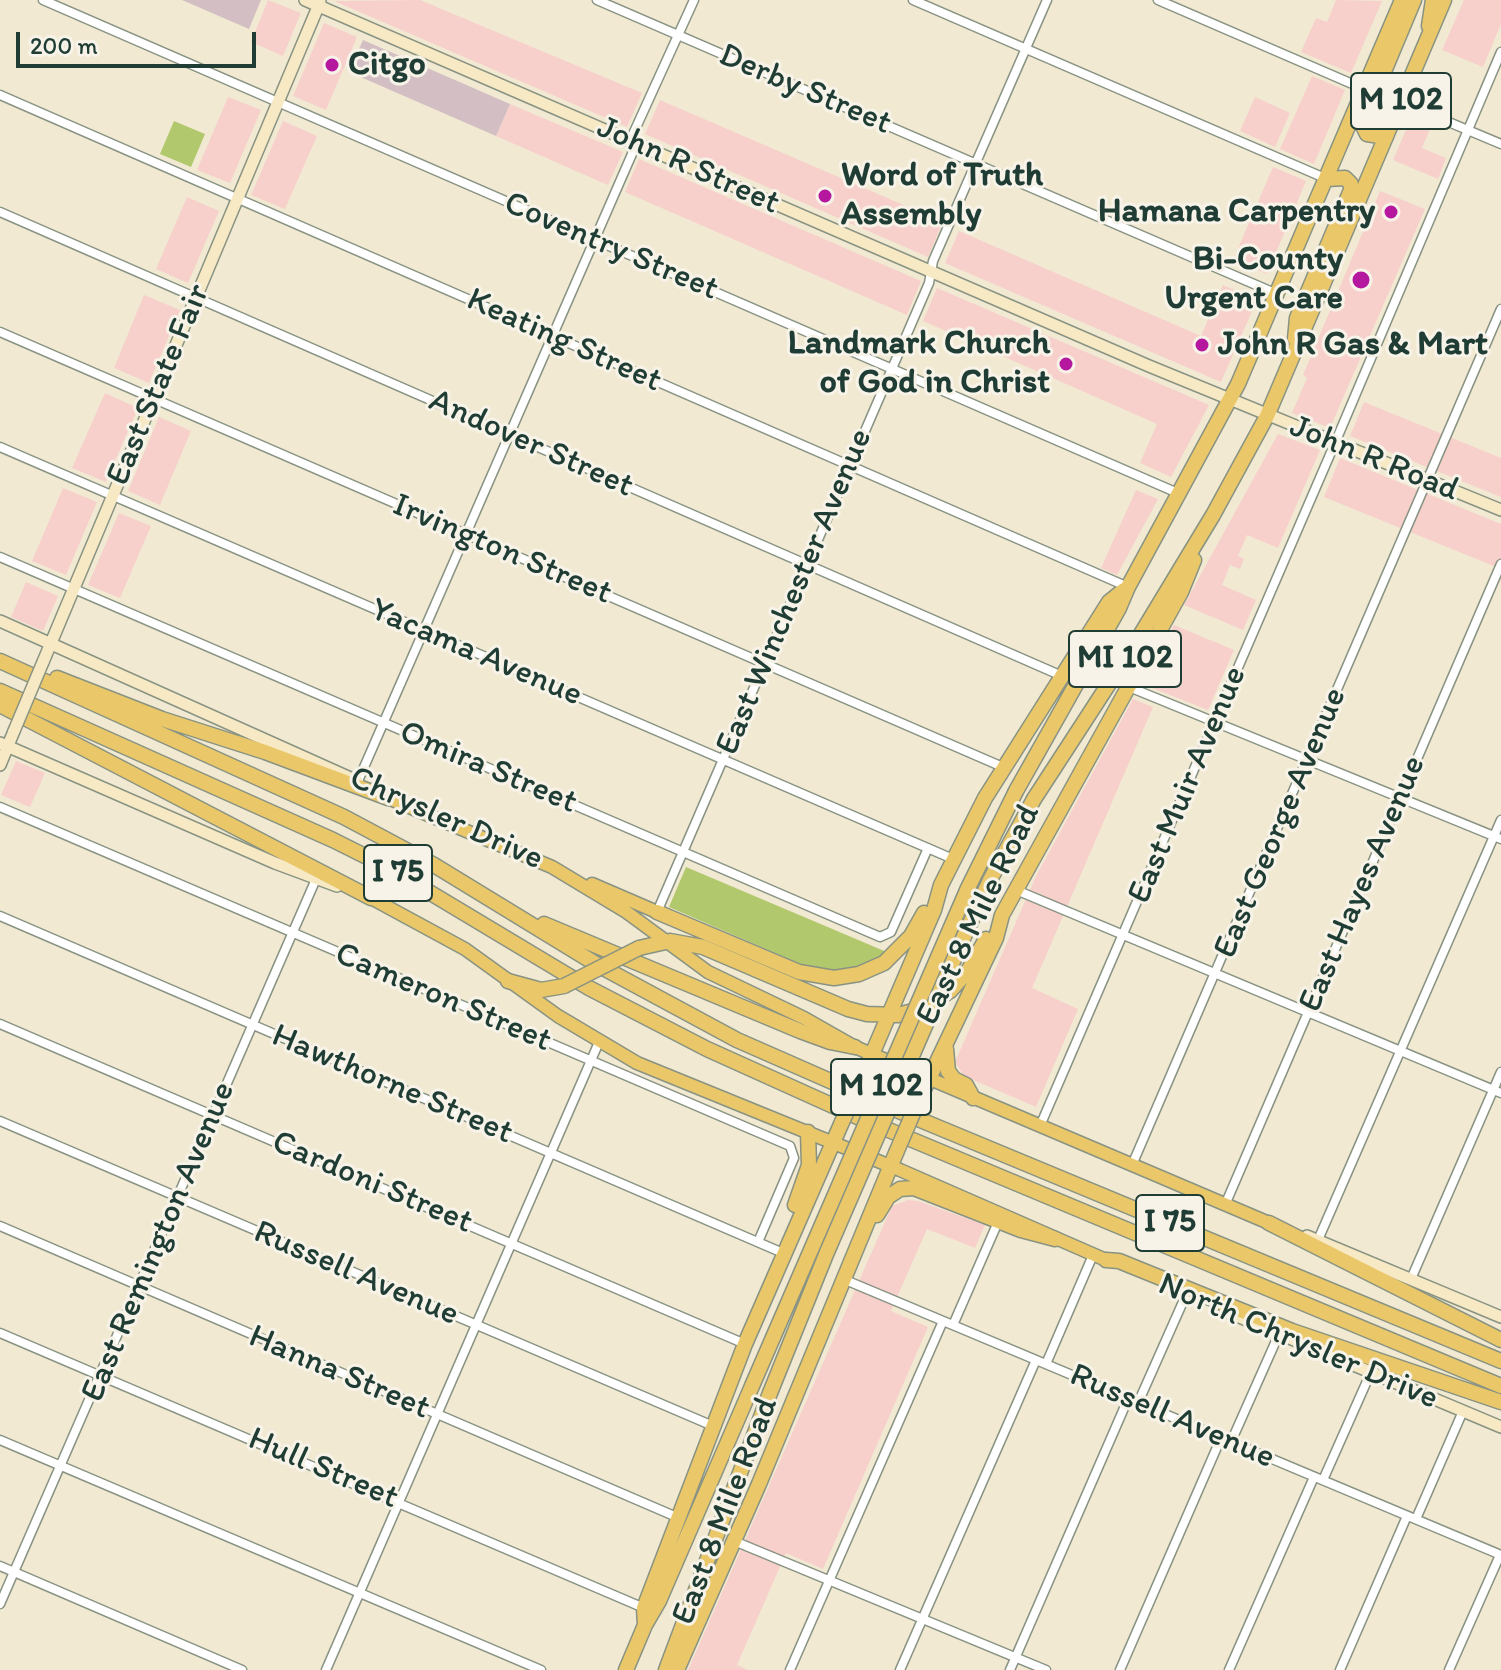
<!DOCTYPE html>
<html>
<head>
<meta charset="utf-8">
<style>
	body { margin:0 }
	#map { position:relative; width:1501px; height:1670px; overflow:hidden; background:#f1e9d2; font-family:Itim,sans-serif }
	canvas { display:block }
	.scale { position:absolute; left:16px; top:32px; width:240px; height:36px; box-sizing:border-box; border:4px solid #1f3d34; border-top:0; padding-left:10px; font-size:24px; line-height:28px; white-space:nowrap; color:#1f3d34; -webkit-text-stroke:6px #f7f3e8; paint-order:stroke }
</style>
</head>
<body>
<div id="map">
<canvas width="1501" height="1670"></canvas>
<div class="scale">200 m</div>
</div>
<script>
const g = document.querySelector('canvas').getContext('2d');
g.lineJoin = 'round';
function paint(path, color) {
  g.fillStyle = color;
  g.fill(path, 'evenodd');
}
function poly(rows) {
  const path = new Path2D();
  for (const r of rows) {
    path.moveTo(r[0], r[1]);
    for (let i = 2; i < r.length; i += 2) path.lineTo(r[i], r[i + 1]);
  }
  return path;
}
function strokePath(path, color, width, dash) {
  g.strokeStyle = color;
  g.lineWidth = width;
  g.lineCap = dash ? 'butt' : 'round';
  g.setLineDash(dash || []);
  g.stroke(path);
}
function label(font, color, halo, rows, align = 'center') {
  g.font = font + ' Itim,sans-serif';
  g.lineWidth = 6;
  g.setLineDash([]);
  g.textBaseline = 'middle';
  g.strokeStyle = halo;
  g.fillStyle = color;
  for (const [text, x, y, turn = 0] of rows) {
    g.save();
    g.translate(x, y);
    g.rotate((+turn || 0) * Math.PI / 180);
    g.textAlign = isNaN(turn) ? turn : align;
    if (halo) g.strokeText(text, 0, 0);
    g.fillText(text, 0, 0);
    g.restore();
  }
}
paint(poly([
	[268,0,301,13,283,56,251,42],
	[420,0,642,93,627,127,334,1],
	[1336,0,1382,1,1351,73,1301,52,1316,18,1327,22],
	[1464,0,1501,0,1501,24,1483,67,1442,50],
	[324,23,357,37,326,110,293,96],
	[1312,76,1345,90,1314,164,1280,149],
	[228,97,261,110,230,183,197,170],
	[1255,97,1290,113,1275,147,1240,131],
	[660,100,943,222,928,257,645,134],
	[510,104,623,152,608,185,496,136],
	[1412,116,1432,124,1422,148,1446,158,1438,179,1393,160],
	[283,121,317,136,285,209,251,195],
	[639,159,921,281,907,315,625,192],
	[1273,167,1306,181,1267,274,1233,260],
	[1380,191,1425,209,1330,428,1292,413,1307,378,1303,375],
	[187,197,219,211,188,283,156,269],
	[959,231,1201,336,1223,285,1257,300,1221,382,945,263],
	[937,288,1209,405,1171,477,1140,463,1157,424,923,321],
	[144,295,180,310,149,383,114,368],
	[105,393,138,408,106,482,72,468],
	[1364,402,1501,458,1501,497,1350,436],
	[159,417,191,431,160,505,128,491],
	[1278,434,1320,450,1278,548,1247,535,1238,556,1244,559,1240,569,1230,565,1222,585,1256,600,1243,630,1184,605],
	[1340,458,1501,524,1501,569,1324,497],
	[63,488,97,502,66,575,32,561],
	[1136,490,1158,499,1117,575,1101,568],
	[119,513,151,526,120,598,88,585],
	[26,582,58,596,43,631,11,617],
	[1174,625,1234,650,1208,710,1142,684],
	[1133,699,1153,707,1032,988,1078,1009,1036,1107,964,1076,955,1062,1036,876],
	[16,761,45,773,30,807,1,795],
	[908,1200,918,1201,985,1225,975,1248,927,1229,891,1311,928,1327,823,1569,786,1553,737,1665,748,1670,688,1670,892,1206]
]), '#f7d0cc');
paint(poly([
	[182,0,261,0,249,29],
	[363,40,510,104,496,136,349,72]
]), '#d2bec3');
paint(poly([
	[174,121,205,134,191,167,160,154],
	[686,867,889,953,852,970,830,971,805,966,669,907]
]), '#b1c86d');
const street = poly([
	[43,0,1180,494],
	[597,0,1277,294],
	[913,0,1327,179],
	[1158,0,1364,89],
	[0,95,1128,587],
	[1401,102,1501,144],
	[0,212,1062,676],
	[0,332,1005,768],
	[0,447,953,859],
	[0,557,880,937,891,932,928,848],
	[1129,687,1501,839],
	[358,781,632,154,634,132,694,0],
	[0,807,790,1146,794,1158,758,1242],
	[1016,890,1501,1093],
	[657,912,929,283,933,261,1047,0],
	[0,916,783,1253],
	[0,1024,745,1344],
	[0,1121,713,1426],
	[1040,1126,1335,443,1501,52],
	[1132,1165,1501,309],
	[1225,1205,1501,564],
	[0,1226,679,1518],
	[1318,1240,1501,820],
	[843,1279,1501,1555],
	[1411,1279,1501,1072],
	[953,1325,998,1222,997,1217],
	[0,1333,644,1608],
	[1046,1364,1093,1255],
	[1138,1403,1186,1295],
	[0,1440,541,1670],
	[1231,1442,1279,1334],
	[1323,1480,1371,1372],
	[1416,1519,1463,1411],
	[734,1541,1046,1670],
	[0,1566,242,1670],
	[0,1604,316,879],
	[326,1670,599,1042],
	[790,1670,943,1321],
	[900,1670,1036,1360],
	[1010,1670,1128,1399],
	[1120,1670,1221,1438],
	[1229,1670,1314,1477],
	[1340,1670,1407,1516],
	[1449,1670,1500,1555]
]);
const secondary = poly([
	[305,0,1149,366,1501,510],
	[0,621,357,781],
	[43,662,320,2],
	[0,743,275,863,337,886],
	[0,765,14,731],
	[1307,1236,1501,1317],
	[1225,1311,1501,1427]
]);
const primary = poly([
	[388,798,552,867,625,911,708,972,804,1018,855,1047,1269,1223],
	[592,884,657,912],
	[371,898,465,949,558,1016,637,1063,900,1170,1106,1260]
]);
const highway = poly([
	[1429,26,1433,0],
	[1386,137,1367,134,1362,124,1414,0],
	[1295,339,1297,318,1351,190,1351,184,1345,178,1327,179],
	[0,661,344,817,434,865,596,964,737,1040,894,1109,1501,1361],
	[57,678,162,719,265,752,388,798],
	[0,691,333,840,389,868,589,988,707,1049,860,1118,1501,1386],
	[0,705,371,898],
	[1016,791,1119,608,1128,587,1238,384,1402,0],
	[1034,799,1138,639,1213,515,1267,416,1444,0],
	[657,912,799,972,834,978,859,974,884,963,911,936,924,913],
	[544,924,800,1031,830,1042,855,1047],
	[639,948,670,941,703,947,848,1009,867,1014,898,1015,924,1008,950,991,968,971,986,939],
	[508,981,541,990,564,986],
	[946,1049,948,1071,954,1079,966,1085,973,1098],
	[861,1080,934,910,941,885,985,798,1109,602,1124,590],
	[917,1104,996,938,1002,915,1181,592,1194,560],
	[795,1205,809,1165,808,1132],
	[877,1215,888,1197,900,1189,914,1188,1021,1230,1055,1239],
	[1269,1223,1501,1340],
	[1106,1260,1119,1261,1292,1331,1501,1402],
	[645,1625,644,1608,745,1344,842,1122],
	[626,1670,645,1625,659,1601,752,1386],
	[666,1670,770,1393],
	[677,1670,759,1484,896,1153]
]);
strokePath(street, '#889383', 11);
strokePath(secondary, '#889383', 14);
strokePath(primary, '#889383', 15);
strokePath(highway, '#889383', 17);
strokePath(street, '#fff', 8);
strokePath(secondary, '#f7e9c3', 11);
strokePath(primary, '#eac769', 12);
strokePath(highway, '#eac769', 14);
const secondaryBridge = poly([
	[14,731,43,662]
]);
const highwayBridge = poly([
	[564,986,639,948],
	[842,1122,861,1080],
	[896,1153,917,1104],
	[752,1386,968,888,1016,791],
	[770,1393,827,1252,961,943,991,878,1034,799]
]);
strokePath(secondaryBridge, '#889383', 14, []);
strokePath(highwayBridge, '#889383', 17, []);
strokePath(secondaryBridge, '#f7e9c3', 11);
strokePath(highwayBridge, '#eac769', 14);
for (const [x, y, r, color] of [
	[332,65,8,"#b5179e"],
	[825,196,8,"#b5179e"],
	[1391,212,8,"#b5179e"],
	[1361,280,10,"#b5179e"],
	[1202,345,8,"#b5179e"],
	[1066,364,8,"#b5179e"]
]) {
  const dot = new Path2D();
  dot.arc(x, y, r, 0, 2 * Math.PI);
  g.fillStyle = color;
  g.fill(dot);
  strokePath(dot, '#f7f3e8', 3);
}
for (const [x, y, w] of [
	[1401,101,100],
	[1125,659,112],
	[398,873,68],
	[881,1087,100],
	[1170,1223,68]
]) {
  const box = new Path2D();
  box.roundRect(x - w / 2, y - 28, w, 56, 6);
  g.fillStyle = '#f7f3e8';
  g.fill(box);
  strokePath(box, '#1f3d34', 2);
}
label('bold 32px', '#1f3d34', null, [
	["M 102",1401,101],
	["MI 102",1125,659],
	["I 75",398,873],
	["M 102",881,1087],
	["I 75",1170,1223]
]);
label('bold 34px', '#1f3d34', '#f7f3e8', [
	["Citgo",348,65],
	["Word of Truth",841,176],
	["Assembly",841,215],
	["Hamana Carpentry",1375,212,"right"],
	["Bi-County",1343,260,"right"],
	["Urgent Care",1343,299,"right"],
	["Landmark Church",1050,344,"right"],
	["of God in Christ",1050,383,"right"],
	["John R Gas & Mart",1218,345]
], 'left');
label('34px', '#1f3d34', '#f7f3e8', [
	["Derby Street",805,90,23],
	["John R Street",688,166,24],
	["Coventry Street",611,247,23],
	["Keating Street",564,341,24],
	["East State Fair",159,385,-67],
	["Andover Street",531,444,24],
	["John R Road",1374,459,22],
	["Irvington Street",502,550,23],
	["East Winchester Avenue",795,592,-67],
	["Yacama Avenue",476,653,23],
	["Omira Street",488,768,23],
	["East Muir Avenue",1188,785,-67],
	["Chrysler Drive",446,819,24],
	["East George Avenue",1281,823,-67],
	["East Hayes Avenue",1363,884,-67],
	["East 8 Mile Road",979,915,-64],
	["Cameron Street",443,998,23],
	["Hawthorne Street",392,1085,23],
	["Cardoni Street",372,1183,23],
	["East Remington Avenue",159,1242,-67],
	["Russell Avenue",356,1274,23],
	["North Chrysler Drive",1298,1342,23],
	["Hanna Street",339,1373,23],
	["Russell Avenue",1172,1417,23],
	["Hull Street",323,1469,23],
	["East 8 Mile Road",726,1511,-69]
]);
</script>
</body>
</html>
